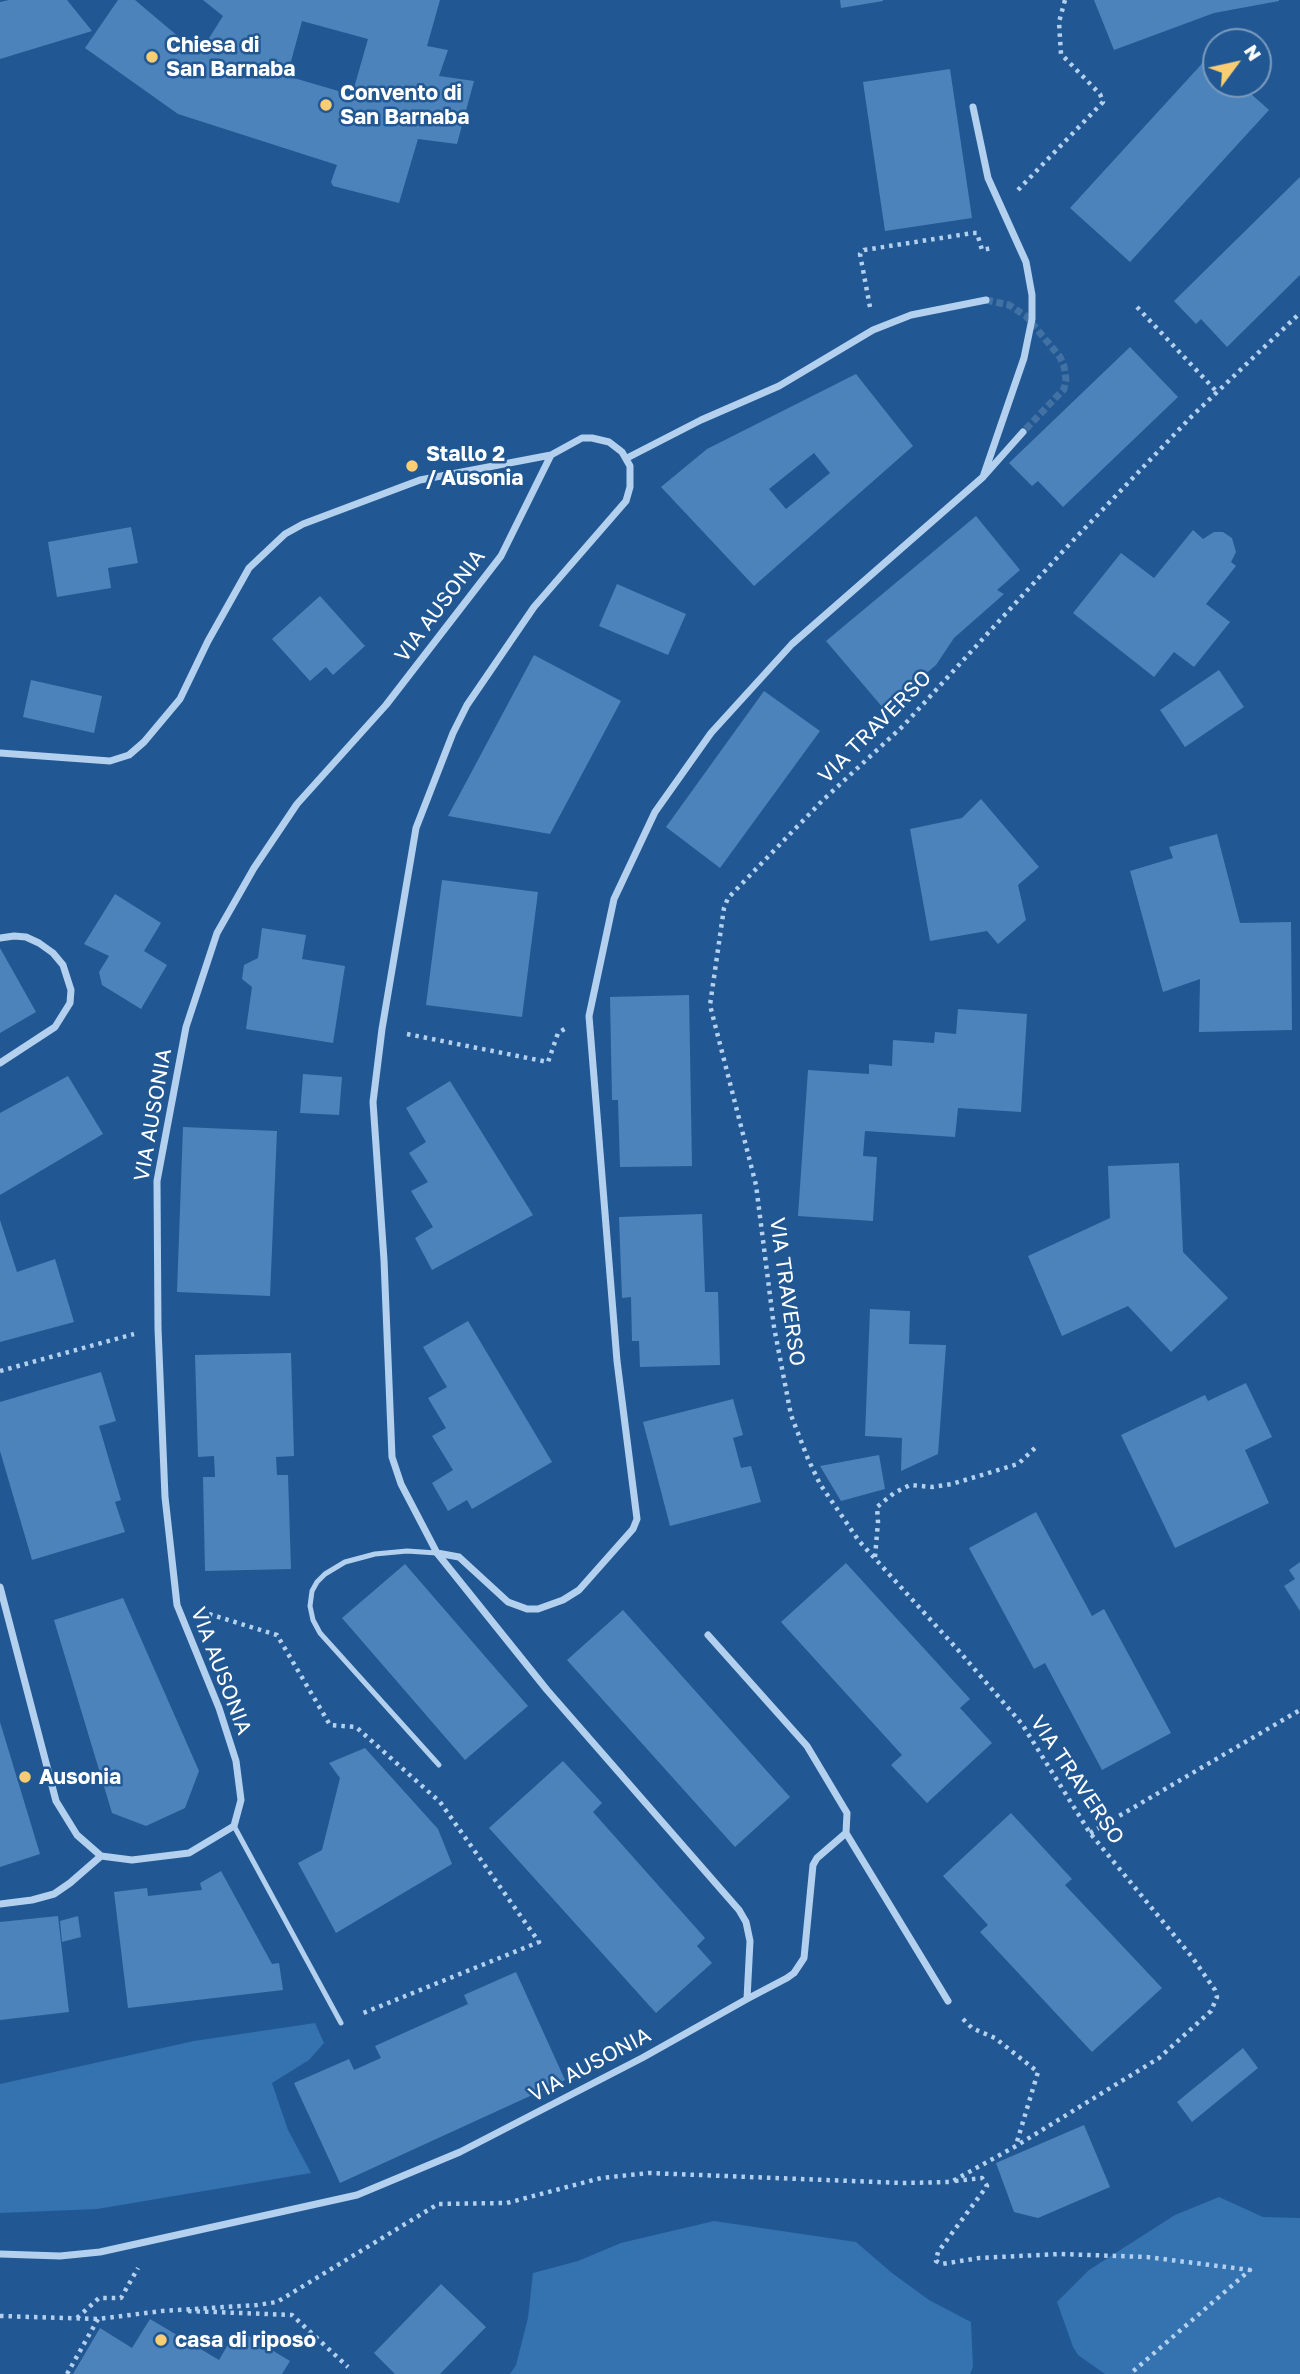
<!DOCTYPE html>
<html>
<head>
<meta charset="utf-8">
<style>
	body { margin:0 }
	#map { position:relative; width:1300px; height:2374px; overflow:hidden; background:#215893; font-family:"Golos Text",sans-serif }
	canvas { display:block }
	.north { position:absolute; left:1202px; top:28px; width:70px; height:70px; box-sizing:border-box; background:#215893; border:2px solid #7a9bbe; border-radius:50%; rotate:57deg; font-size:19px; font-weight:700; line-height:28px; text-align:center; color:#fff }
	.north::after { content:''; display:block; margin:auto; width:24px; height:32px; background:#facd74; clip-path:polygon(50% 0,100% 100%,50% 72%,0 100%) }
</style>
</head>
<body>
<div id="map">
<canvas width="1300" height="2374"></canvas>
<div class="north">N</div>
</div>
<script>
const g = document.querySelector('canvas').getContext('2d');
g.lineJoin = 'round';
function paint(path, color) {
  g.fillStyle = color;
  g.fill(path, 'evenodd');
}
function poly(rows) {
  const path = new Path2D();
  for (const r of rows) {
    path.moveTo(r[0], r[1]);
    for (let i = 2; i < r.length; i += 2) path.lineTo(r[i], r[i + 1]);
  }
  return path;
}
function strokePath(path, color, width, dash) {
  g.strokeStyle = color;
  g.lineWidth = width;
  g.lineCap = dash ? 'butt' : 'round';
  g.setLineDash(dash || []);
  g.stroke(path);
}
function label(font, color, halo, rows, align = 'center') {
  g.font = font + ' "Golos Text",sans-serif';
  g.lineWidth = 5;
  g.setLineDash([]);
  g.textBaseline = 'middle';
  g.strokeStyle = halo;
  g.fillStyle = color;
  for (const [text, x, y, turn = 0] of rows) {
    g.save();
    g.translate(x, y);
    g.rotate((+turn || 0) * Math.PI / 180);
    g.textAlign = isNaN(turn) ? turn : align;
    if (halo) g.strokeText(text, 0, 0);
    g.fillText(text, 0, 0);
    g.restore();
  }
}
paint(poly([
	[315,2023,324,2043,309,2060,272,2083,288,2130,311,2173,97,2209,0,2213,0,2084,194,2041],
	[1219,2197,1263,2217,1300,2218,1300,2374,1105,2374,1078,2355,1073,2347,1057,2302,1089,2270,1175,2215],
	[714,2221,856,2242,892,2273,929,2300,971,2322,973,2367,970,2374,510,2374,516,2365,528,2318,533,2273,578,2261,621,2243]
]), '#3472b0');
paint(poly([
	[9,0,67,0,92,31,0,59,0,2],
	[118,0,135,0,199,54,223,16,203,0,440,0,427,46,448,50,439,76,474,81,457,144,418,139,399,203,333,186,331,182,337,165,178,114,85,48],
	[302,21,368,39,352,95,287,76],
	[840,0,883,0,883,1,841,8],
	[1094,0,1279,0,1279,1,1214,13,1114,50],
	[1209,56,1216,62,1216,84,1240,84,1269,110,1130,262,1070,208],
	[950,69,972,218,885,231,863,82],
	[1300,177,1300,275,1227,347,1201,319,1196,324,1174,301],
	[1130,347,1178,397,1063,507,1038,481,1032,486,1009,463],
	[856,374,913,446,754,586,661,487,707,449],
	[814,453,830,473,786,509,769,489],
	[976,516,1020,570,997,590,1004,594,954,638,936,665,884,709,826,641],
	[131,527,138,563,108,568,111,588,57,597,48,542],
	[1193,530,1203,539,1214,532,1223,532,1232,538,1236,552,1231,562,1236,566,1206,604,1230,622,1194,667,1174,652,1154,677,1073,613,1121,553,1154,578],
	[617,584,686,614,668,655,599,626],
	[320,596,365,646,333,675,326,667,310,681,272,639],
	[534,655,621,701,550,834,448,816],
	[1219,670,1244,707,1185,747,1160,710],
	[31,680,102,696,94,733,23,717],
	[764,691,820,731,720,868,666,827],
	[981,799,1039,867,1018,885,1026,920,998,944,987,931,930,941,910,829,962,818],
	[1217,834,1240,923,1291,922,1292,1030,1199,1032,1200,979,1163,992,1130,871,1173,858,1169,847],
	[442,880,538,892,522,1017,426,1005],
	[115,894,161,923,144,951,167,965,141,1009,102,985,99,972,109,956,84,944],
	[262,928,306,935,302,959,345,966,333,1043,246,1029,252,987,242,979,244,965,258,958],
	[0,948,36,1012,0,1033],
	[689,995,692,1166,620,1167,618,1100,612,1100,610,997],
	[958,1009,1027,1014,1021,1112,958,1108,955,1137,865,1131,863,1156,877,1157,873,1221,798,1216,808,1070,869,1074,869,1064,892,1066,893,1040,934,1043,935,1032,956,1034],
	[303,1074,342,1077,339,1115,300,1113],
	[68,1076,103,1134,0,1195,0,1113],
	[450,1081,533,1215,432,1270,415,1238,433,1227,411,1191,428,1182,409,1153,426,1142,406,1108],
	[183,1127,277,1131,270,1296,177,1292],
	[1179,1163,1183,1252,1228,1298,1171,1352,1128,1306,1062,1336,1028,1256,1110,1218,1108,1166],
	[702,1214,705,1292,718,1292,720,1365,640,1367,639,1341,632,1341,631,1297,622,1298,619,1217],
	[0,1220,17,1272,55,1259,74,1322,0,1342],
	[870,1309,910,1311,909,1344,946,1345,938,1454,901,1471,902,1438,865,1436],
	[468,1321,552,1462,472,1509,467,1500,448,1511,432,1483,453,1470,432,1436,446,1428,428,1398,447,1387,423,1347],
	[291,1353,294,1456,276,1457,277,1475,288,1475,291,1569,205,1571,203,1477,215,1477,214,1456,198,1457,195,1355],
	[101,1372,116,1421,99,1426,121,1500,115,1502,125,1532,32,1560,0,1451,0,1402],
	[1246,1383,1272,1437,1245,1450,1269,1503,1175,1548,1121,1435,1205,1395,1208,1401],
	[733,1399,743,1435,733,1438,741,1468,751,1466,761,1502,670,1526,643,1422],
	[879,1455,885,1489,841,1501,820,1466],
	[1036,1512,1092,1616,1104,1609,1171,1733,1102,1770,1045,1663,1034,1669,969,1548],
	[1300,1562,1300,1611,1284,1586,1295,1579,1289,1570],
	[846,1563,970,1699,960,1708,992,1743,927,1803,891,1765,902,1755,781,1622],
	[405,1564,528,1706,465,1760,342,1618],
	[123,1598,199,1771,185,1808,146,1826,112,1813,54,1620],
	[623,1610,790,1797,735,1847,567,1660],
	[0,1722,40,1854,0,1867],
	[365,1748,438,1829,452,1864,336,1933,298,1863,322,1850,340,1778,329,1763],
	[563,1761,602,1803,593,1812,705,1938,697,1946,712,1963,656,2013,489,1828],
	[1011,1813,1072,1879,1065,1885,1162,1988,1092,2052,980,1932,988,1925,943,1876],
	[221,1871,272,1964,279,1963,283,1990,128,2008,114,1892,147,1888,148,1896,202,1890,200,1883],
	[58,1916,69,2012,0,2020,0,1922],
	[78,1916,81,1937,62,1942,60,1921],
	[516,1972,565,2080,340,2183,294,2083,349,2059,354,2070,381,2058,375,2046,468,2004,464,1995],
	[1243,2048,1258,2068,1192,2122,1177,2102],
	[1084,2125,1110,2187,1038,2218,1014,2212,996,2163],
	[441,2284,486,2327,440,2374,395,2374,374,2353],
	[150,2319,219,2360,237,2329,290,2361,282,2374,73,2374,100,2328,132,2348]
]), '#4d83bb');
strokePath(poly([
	[986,300,1009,305,1026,316,1060,357,1064,366,1066,380,1064,389,1023,432]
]), '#4271a3', 7, [7, 3.5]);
strokePath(poly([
	[1018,190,1103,102,1100,94,1061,54,1059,22,1065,0],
	[870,307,860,254,864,250,973,233,977,233,982,250,992,248],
	[1137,307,1217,392],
	[407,1034,548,1062,558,1033,566,1028],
	[0,1371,134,1334],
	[875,1557,878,1522,877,1507,894,1493,910,1485,932,1487,952,1484,1018,1464,1036,1447],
	[209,1614,277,1635,330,1725,356,1727,440,1802,539,1942,361,2014],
	[1090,1833,1300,1710],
	[963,2019,972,2028,995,2038,1038,2072,1016,2145],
	[955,2181,982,2178,987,2186,938,2252,936,2261,942,2264,979,2258,1060,2254,1147,2257,1250,2270,1130,2374],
	[188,2311,292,2315,348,2367],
	[0,2316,98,2319,162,2311,257,2305,277,2302,438,2204,507,2203,601,2178,649,2173,902,2183,951,2182,1016,2146,1159,2058,1211,2011,1217,1997,1215,1990,1192,1957,1090,1833,1022,1724,958,1650,859,1541,820,1484,808,1459,791,1415,774,1327,756,1185,710,1005,724,908,728,898,823,800,903,726,1065,549,1192,416,1300,313],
	[77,2318,99,2298,121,2298,138,2268],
	[67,2374,98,2319]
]), '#b3d0ee', 4.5, [3.5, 5]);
strokePath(poly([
	[437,1553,407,1551,375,1554,345,1562,325,1574,317,1582,312,1591,310,1606,313,1620,320,1633,439,1765],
	[234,1826,341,2023]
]), '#b3d0ee', 5);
strokePath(poly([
	[973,107,988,178,1026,262,1032,295,1032,319,1024,358,983,477,1023,432],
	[627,458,701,420,779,386,873,330,911,315,986,300],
	[0,753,110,761,129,755,144,742,180,699,208,641,249,568,285,534,303,524,420,480,551,455],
	[0,938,14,936,26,937,39,943,53,953,63,965,71,990,70,1003,55,1027,0,1063],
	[437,1553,459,1557,508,1602,527,1609,538,1609,563,1600,579,1590,633,1529,637,1519,617,1361,589,1016,614,899,655,812,711,733,792,644,983,477],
	[0,1587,56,1801,77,1835,101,1856,132,1860,189,1853,234,1826,241,1800,236,1761,219,1708,177,1605,165,1497,158,1328,157,1181,186,1027,217,933,254,868,297,804,386,705,501,556,551,455,582,438,592,438,609,442,622,452,630,466,630,487,626,501,534,607,467,705,453,733,416,828,382,1029,373,1102,384,1260,392,1457,401,1484,437,1553,547,1690,739,1910,746,1922,750,1941,747,1999,642,2058,460,2152,357,2195,100,2252,60,2256,0,2254],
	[708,1635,807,1746,847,1813,846,1833,817,1858,813,1865,804,1958,794,1973,787,1978,747,1999],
	[846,1833,948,2001],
	[0,1904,32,1900,54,1894,70,1883,101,1856]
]), '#b3d0ee', 7);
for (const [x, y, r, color] of [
	[152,57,7,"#facd74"],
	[326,105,7,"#facd74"],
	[412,466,7,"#facd74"],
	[25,1777,7,"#facd74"],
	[161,2340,7,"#facd74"]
]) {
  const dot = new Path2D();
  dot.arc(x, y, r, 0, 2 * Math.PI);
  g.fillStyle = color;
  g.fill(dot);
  strokePath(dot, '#215893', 2.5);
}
label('bold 21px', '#fff', '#215893', [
	["Chiesa di",166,45],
	["San Barnaba",166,69],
	["Convento di",340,93],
	["San Barnaba",340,117],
	["Stallo 2",426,454],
	["/ Ausonia",426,478],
	["Ausonia",39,1777],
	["casa di riposo",175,2340]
], 'left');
label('21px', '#fff', '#215893', [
	["VIA AUSONIA",440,606,-53],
	["VIA TRAVERSO",875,727,-45],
	["VIA AUSONIA",153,1115,-80],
	["VIA TRAVERSO",787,1292,82],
	["VIA AUSONIA",221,1671,69],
	["VIA TRAVERSO",1077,1780,56],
	["VIA AUSONIA",590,2065,-28]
]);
</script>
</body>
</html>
